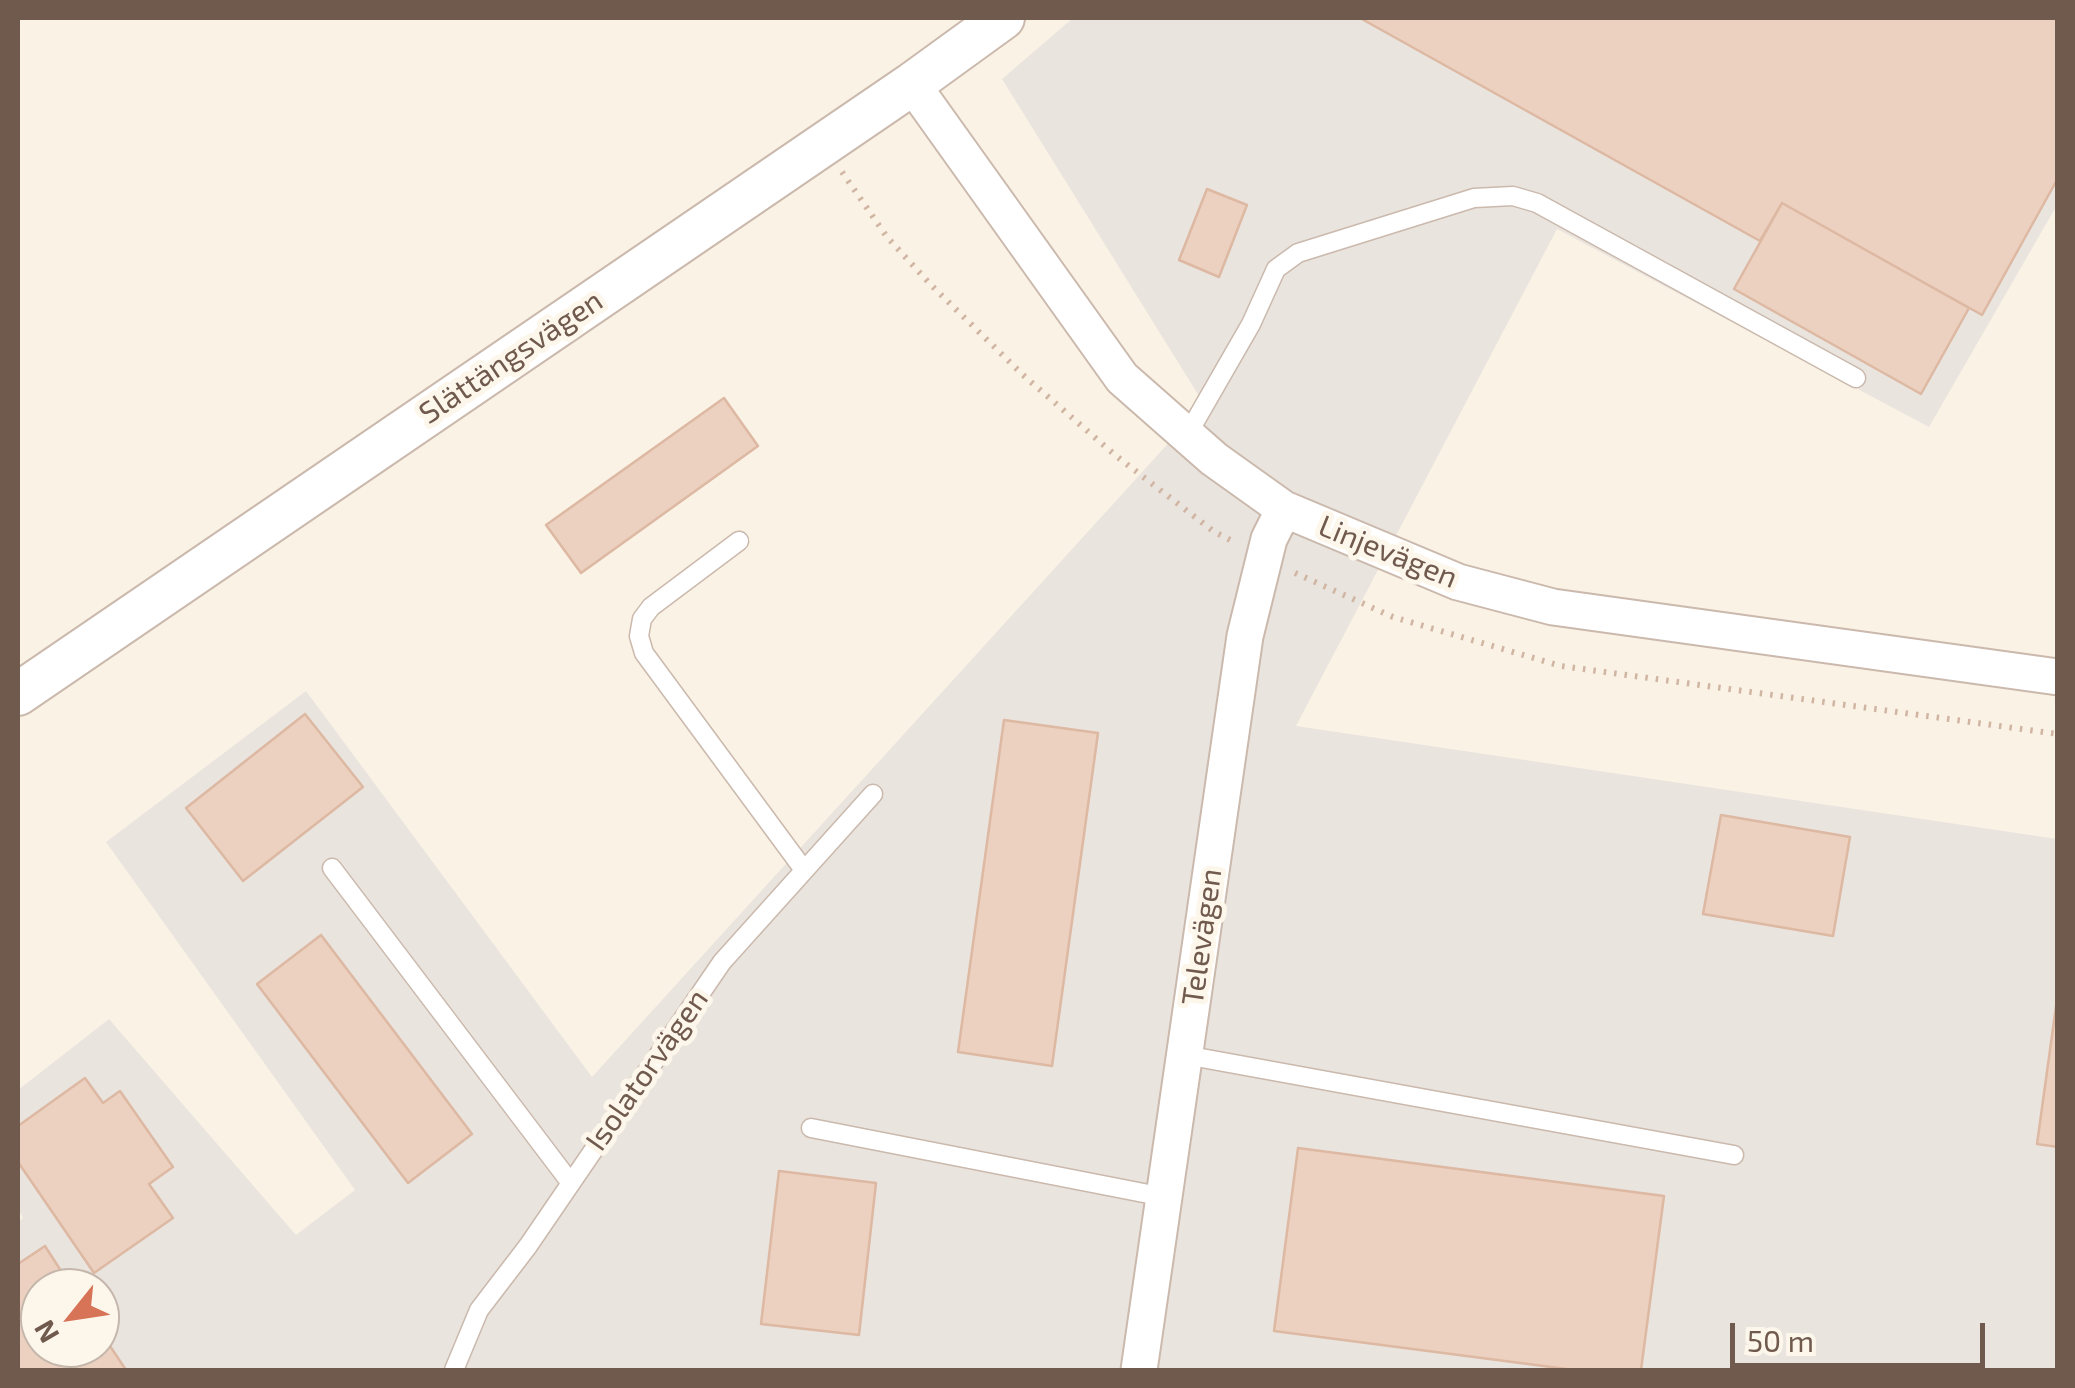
<!DOCTYPE html>
<html>
<head>
<meta charset="utf-8">
<style>
	body { margin:0 }
	#map { position:relative; width:2075px; height:1388px; overflow:hidden; background:#faf2e5; font-family:"Exo 2",sans-serif }
	canvas { display:block }
	.frame { position:absolute; inset:0; border:20px solid #70594d; pointer-events:none }
	.north { position:absolute; left:20px; top:1268px; width:100px; height:100px; box-sizing:border-box; background:#fdf6eb; border:2px solid #c5b7ac; border-radius:50%; rotate:240deg; font-size:28px; font-weight:700; line-height:40px; text-align:center; color:#70594d }
	.north::after { content:''; display:block; margin:auto; width:35px; height:45px; background:#d77357; clip-path:polygon(50% 0,100% 100%,50% 72%,0 100%) }
	.scale { position:absolute; left:1730px; top:1323px; width:255px; height:45px; box-sizing:border-box; border:5px solid #70594d; border-top:0; padding-left:12px; font-size:30px; line-height:35px; white-space:nowrap; color:#70594d; -webkit-text-stroke:8px #fdf6eb; paint-order:stroke }
</style>
</head>
<body>
<div id="map">
<canvas width="2075" height="1388"></canvas>
<div class="frame"></div>
<div class="north">N</div>
<div class="scale">50 m</div>
</div>
<script>
const g = document.querySelector('canvas').getContext('2d');
g.lineJoin = 'round';
function paint(path, color) {
  g.fillStyle = color;
  g.fill(path, 'evenodd');
}
function poly(rows) {
  const path = new Path2D();
  for (const r of rows) {
    path.moveTo(r[0], r[1]);
    for (let i = 2; i < r.length; i += 2) path.lineTo(r[i], r[i + 1]);
  }
  return path;
}
function strokePath(path, color, width, dash) {
  g.strokeStyle = color;
  g.lineWidth = width;
  g.lineCap = dash ? 'butt' : 'round';
  g.setLineDash(dash || []);
  g.stroke(path);
}
function label(font, color, halo, rows, align = 'center') {
  g.font = font + ' "Exo 2",sans-serif';
  g.lineWidth = 10;
  g.setLineDash([]);
  g.textBaseline = 'middle';
  g.strokeStyle = halo;
  g.fillStyle = color;
  for (const [text, x, y, turn = 0] of rows) {
    g.save();
    g.translate(x, y);
    g.rotate((+turn || 0) * Math.PI / 180);
    g.textAlign = isNaN(turn) ? turn : align;
    if (halo) g.strokeText(text, 0, 0);
    g.fillText(text, 0, 0);
    g.restore();
  }
}
paint(poly([
	[1073,18,2057,18,2057,205,1929,427,1557,229,1296,726,2057,839,2057,1370,18,1370,18,1222,23,1218,18,1209,18,1090,109,1019,296,1235,355,1190,106,842,306,691,592,1077,1204,404,1002,79],
	[40,1288,100,1288,100,1348,40,1348]
]), '#eae4df');
const building = poly([
	[1360,18,2058,18,2058,178,1982,315,1782,203,1760,241,1360,18],
	[1207,189,1247,205,1219,277,1179,260,1207,189],
	[1782,203,1969,308,1921,394,1734,289,1782,203],
	[724,398,758,446,581,573,546,525,724,398],
	[305,714,363,787,243,881,186,808,305,714],
	[1004,720,1098,733,1052,1066,958,1052,1004,720],
	[1721,815,1850,837,1833,936,1703,914,1721,815],
	[321,935,472,1134,408,1183,257,984,321,935],
	[2058,992,2058,1147,2037,1144,2058,992],
	[85,1078,103,1103,120,1091,173,1167,149,1184,173,1218,94,1273,18,1162,18,1126,85,1078],
	[1298,1148,1664,1196,1641,1370,1574,1370,1274,1331,1298,1148],
	[779,1171,876,1183,859,1335,761,1324,779,1171],
	[45,1246,72,1288,40,1288,40,1348,100,1348,100,1331,126,1370,18,1370,18,1264,45,1246]
]);
paint(building, '#ecd1c0');
strokePath(building, '#ddb8a2', 2.5);
const service = poly([
	[1186,437,1251,324,1276,269,1298,253,1474,198,1513,196,1537,203,1856,378],
	[739,541,651,607,642,619,639,636,644,653,804,870],
	[332,868,570,1182],
	[1185,1055,1734,1155],
	[811,1128,1164,1197],
	[454,1370,479,1310,528,1246,722,962,873,794]
]);
const minor = poly([
	[912,84,1122,378,1214,459,1284,509,1458,582,1553,607,2058,677],
	[1139,1370,1245,636,1269,539,1284,509]
]);
const tertiary = poly([
	[18,694,912,84,1003,18]
]);
strokePath(service, '#cab9ac', 21);
strokePath(minor, '#cab9ac', 39);
strokePath(tertiary, '#cab9ac', 46);
strokePath(poly([
	[842,172,887,237,931,285,1023,375,1115,455,1213,531,1234,542],
	[1295,573,1393,617,1561,666,2058,734]
]), '#d1b5a3', 6, [2.5, 8]);
strokePath(service, '#fff', 18);
strokePath(minor, '#fff', 35);
strokePath(tertiary, '#fff', 42);
label('30px', '#70594d', '#fdf6eb', [
	["Slättängsvägen",511,357,-34],
	["Linjevägen",1388,552,22],
	["Televägen",1202,937,-82],
	["Isolatorvägen",647,1070,-55]
]);
</script>
</body>
</html>
